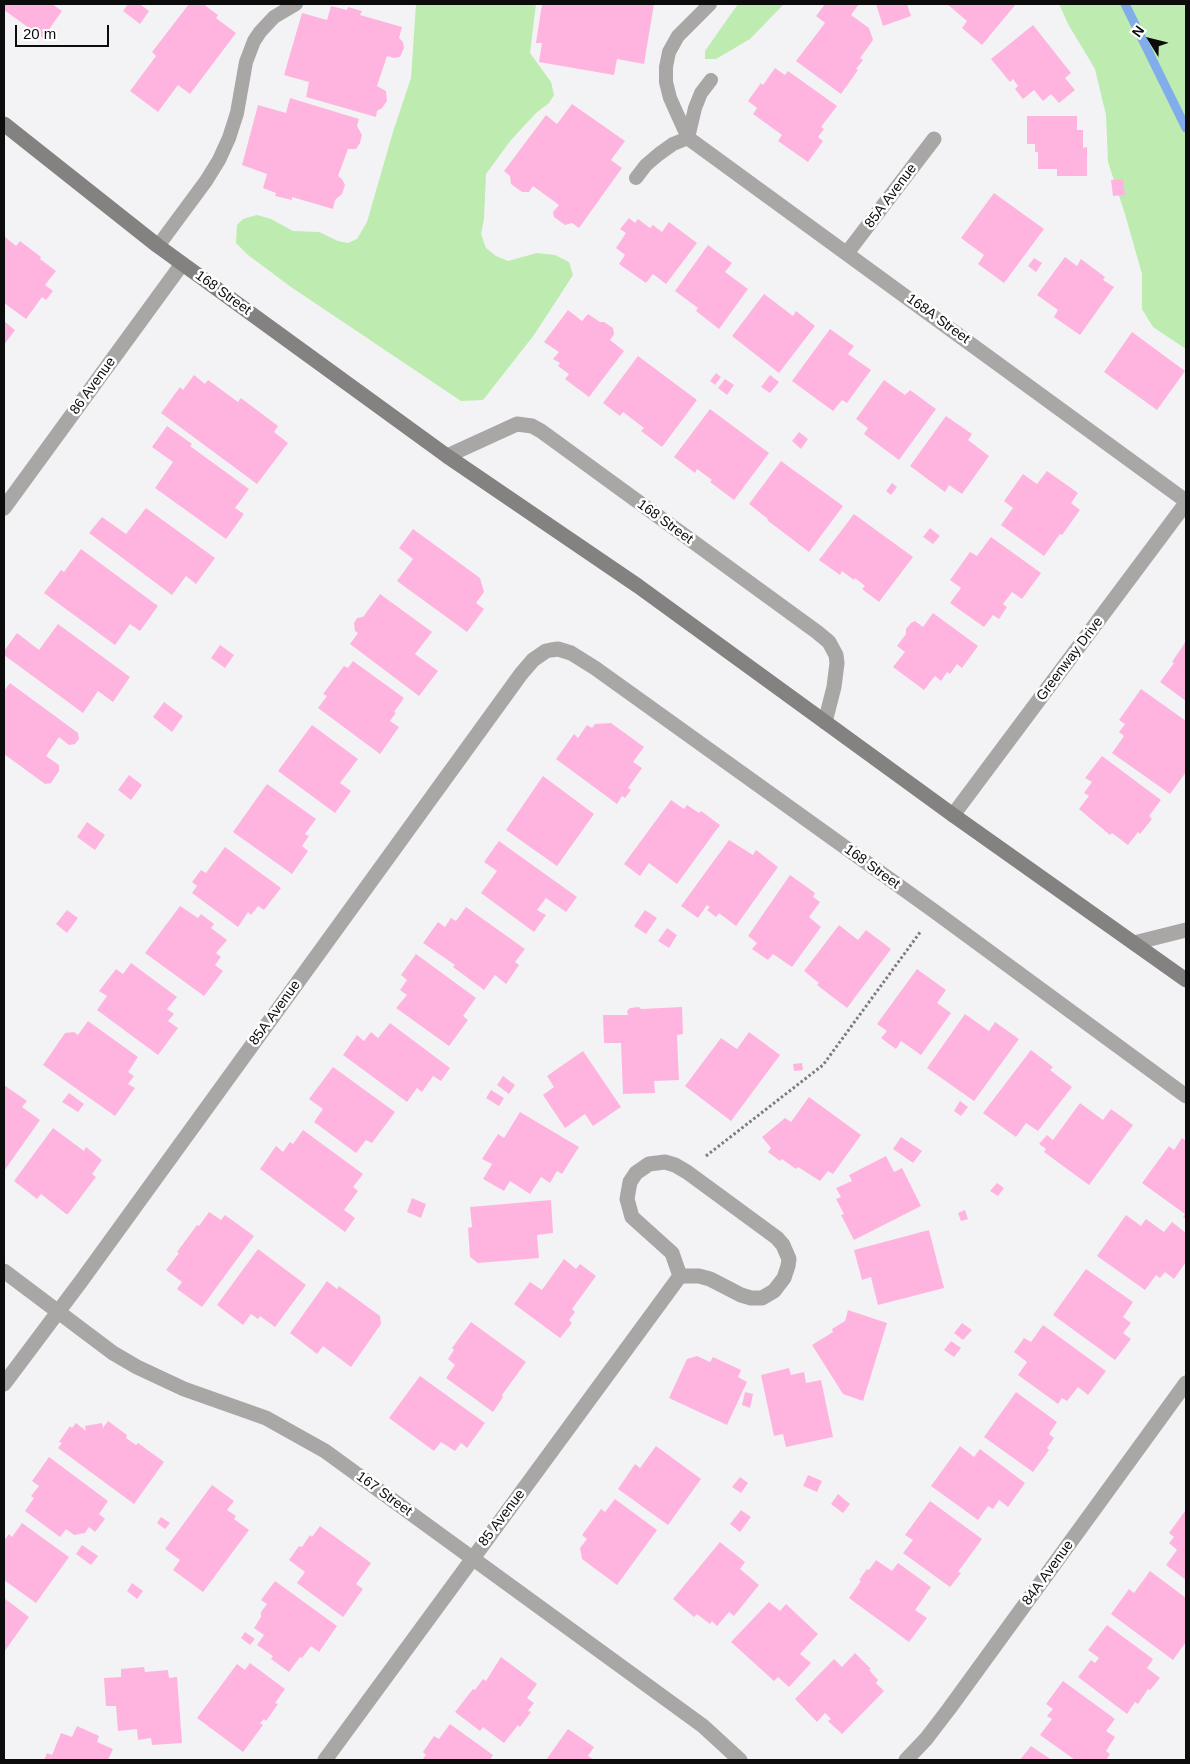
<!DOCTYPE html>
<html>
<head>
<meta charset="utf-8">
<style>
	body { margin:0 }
	#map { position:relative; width:1190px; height:1764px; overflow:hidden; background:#f3f3f6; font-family:Helvetica,sans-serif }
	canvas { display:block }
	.frame { position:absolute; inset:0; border:5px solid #0d0c0d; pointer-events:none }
	.north { position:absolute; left:1125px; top:15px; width:50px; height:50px; -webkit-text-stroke:4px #fff; paint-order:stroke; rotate:306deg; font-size:14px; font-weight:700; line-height:20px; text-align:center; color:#0d0c0d }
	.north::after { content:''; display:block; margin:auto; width:18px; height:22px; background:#0d0c0d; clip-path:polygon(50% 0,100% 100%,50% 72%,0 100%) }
	.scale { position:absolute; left:15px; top:25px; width:94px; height:22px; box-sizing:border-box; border:2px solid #0d0c0d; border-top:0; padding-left:6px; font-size:15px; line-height:18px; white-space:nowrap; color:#0d0c0d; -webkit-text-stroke:4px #fff; paint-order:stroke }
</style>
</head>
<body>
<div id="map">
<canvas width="1190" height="1764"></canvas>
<div class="frame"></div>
<div class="north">N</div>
<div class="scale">20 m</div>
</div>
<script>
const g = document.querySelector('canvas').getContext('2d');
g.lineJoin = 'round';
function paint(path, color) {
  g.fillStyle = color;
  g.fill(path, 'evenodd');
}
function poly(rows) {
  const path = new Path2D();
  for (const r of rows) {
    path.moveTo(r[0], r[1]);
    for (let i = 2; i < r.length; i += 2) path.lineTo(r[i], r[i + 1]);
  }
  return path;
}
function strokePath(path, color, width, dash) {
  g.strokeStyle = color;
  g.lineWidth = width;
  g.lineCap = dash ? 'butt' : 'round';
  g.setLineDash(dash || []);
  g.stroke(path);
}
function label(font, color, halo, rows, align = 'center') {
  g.font = font + ' Helvetica,sans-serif';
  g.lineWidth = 5;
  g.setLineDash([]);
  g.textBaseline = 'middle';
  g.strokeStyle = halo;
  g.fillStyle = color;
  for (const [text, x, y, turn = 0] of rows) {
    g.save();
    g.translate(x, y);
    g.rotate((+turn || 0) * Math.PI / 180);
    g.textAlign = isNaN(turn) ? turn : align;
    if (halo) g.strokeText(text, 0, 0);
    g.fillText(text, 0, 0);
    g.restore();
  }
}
paint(poly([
	[416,4,536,4,530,53,551,82,554,95,549,103,536,113,511,140,486,174,484,219,481,234,486,248,496,256,508,261,537,253,555,255,569,262,573,275,534,335,483,400,461,401,291,287,248,255,236,243,237,225,243,219,257,215,271,219,293,231,319,232,338,241,348,243,357,239,367,222,393,132,411,78],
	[738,4,784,4,750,39,716,59,705,59,705,51],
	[1059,4,1186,4,1186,349,1153,327,1142,309,1142,274,1125,214,1108,162,1106,115,1095,69,1068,24]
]), '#bdebb0');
strokePath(poly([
	[1125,4,1186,128]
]), '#82adeb', 9);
paint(poly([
	[4,4,52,4,62,11,43,38,4,10],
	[128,4,140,4,149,11,140,24,123,11],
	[189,4,203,4,218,15,216,18,236,33,190,94,178,85,158,112,130,91,156,56,152,52],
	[542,4,654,4,644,64,617,59,614,75,539,62,542,43,536,43],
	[825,4,859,4,851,15,869,28,873,40,860,58,863,60,856,69,858,70,841,94,796,61,825,23,816,16],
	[876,4,907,4,911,16,883,26],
	[947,4,1016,4,982,45,962,28,967,21],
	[331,6,347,10,348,7,362,11,360,15,402,27,399,38,403,42,404,48,400,57,394,58,387,56,377,86,386,91,387,101,382,108,377,111,376,117,306,97,309,82,284,75,302,13,327,20],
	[1033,25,1071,73,1065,78,1075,90,1059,103,1051,94,1043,101,1034,90,1023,99,1015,89,1018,86,1013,79,1010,82,991,59],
	[775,68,785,75,788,71,837,106,821,127,824,129,818,137,823,141,808,162,778,141,782,135,753,114,757,108,748,101,761,83,763,85],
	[290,98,359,119,357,126,362,135,360,143,356,149,348,149,338,176,342,179,345,185,342,194,335,200,333,209,292,197,292,200,275,196,276,193,263,188,267,174,242,165,258,105,286,113],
	[572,104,625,141,611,160,622,168,579,228,572,223,565,225,554,217,553,212,559,205,533,186,529,192,522,192,511,184,510,176,504,171,546,115,557,124],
	[1027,116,1077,116,1077,130,1083,130,1083,148,1087,147,1087,176,1057,176,1057,169,1038,169,1038,152,1035,152,1035,144,1027,144],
	[1123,179,1125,195,1113,196,1111,180],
	[994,193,1044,229,1004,283,978,264,984,255,961,238],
	[629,218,635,223,638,219,650,228,653,225,662,232,669,222,697,243,666,284,653,274,646,283,619,264,625,255,616,248,626,233,620,229],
	[4,236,16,246,20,241,41,257,40,259,56,271,45,285,53,291,46,300,42,297,26,319,4,303],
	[708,245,732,263,725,272,748,289,719,329,696,311,698,308,675,291],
	[1065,257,1077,266,1081,259,1105,277,1103,280,1114,287,1080,335,1054,317,1058,310,1037,295],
	[1034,258,1042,263,1036,272,1028,266],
	[764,294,793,316,796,311,815,326,779,373,732,336],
	[568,310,582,321,588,314,600,322,604,322,613,328,614,334,610,340,624,351,589,397,565,379,569,374,558,366,560,363,553,359,559,352,544,342],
	[4,321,15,330,4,345],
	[830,329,854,346,848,354,871,370,847,403,842,400,833,411,792,381],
	[1132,332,1185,371,1157,410,1104,372],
	[638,356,697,400,662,447,641,431,644,428,623,412,620,416,603,403],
	[716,373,721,377,715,385,710,381],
	[194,375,205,384,208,380,238,402,241,398,278,426,274,432,288,443,257,484,161,413,180,387,183,390],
	[770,375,779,382,770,393,761,387],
	[725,379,734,385,727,395,718,388],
	[884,380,905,395,910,390,936,409,899,460,864,434,868,428,856,419],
	[710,409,769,453,734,500,710,482,712,480,697,469,695,473,674,457],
	[946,416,972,434,968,440,989,456,962,494,949,485,945,492,910,466],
	[167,426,192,444,190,446,249,489,235,508,244,514,226,539,155,488,173,462,152,447],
	[799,432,808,439,801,449,792,441],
	[781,461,843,506,809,552,767,520,768,519,749,504],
	[1047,471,1078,493,1071,503,1080,510,1062,535,1060,534,1044,556,1001,525,1013,508,1004,501,1023,474,1037,484],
	[892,483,897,487,891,495,886,491],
	[146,508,215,558,196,584,186,576,172,595,89,533,102,517,126,534],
	[854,514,913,557,879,602,862,589,865,586,855,578,854,580,842,571,840,575,819,560],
	[930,528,940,536,933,544,923,537],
	[413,529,480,578,484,592,476,603,484,609,467,632,397,581,413,559,399,548],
	[991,537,1041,573,1022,599,1012,592,1003,604,1007,607,999,619,993,615,984,627,950,603,961,588,950,580,970,552,977,556],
	[81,549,158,606,140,631,130,624,115,645,44,593,61,570,64,572],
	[380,594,432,632,415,654,438,671,419,696,350,644,358,633,355,631,354,623,357,618,363,617],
	[933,613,978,646,962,668,957,664,950,674,947,672,941,681,935,676,924,690,893,667,905,652,897,646,906,634,906,629,911,623,915,621,923,627],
	[58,624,130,677,113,702,98,691,83,713,4,655,4,651,17,633,39,650],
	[1186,641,1186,701,1160,682,1174,663,1172,662],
	[220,645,234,655,225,668,211,658],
	[353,661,404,698,394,712,396,713,390,721,399,727,380,754,318,708,327,696,323,694,344,666,348,668],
	[10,683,78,733,79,739,75,744,69,745,59,737,46,756,59,765,59,771,51,783,45,784,4,754,4,691],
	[1141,689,1186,721,1186,772,1170,794,1112,753,1124,736,1119,732,1125,724,1119,720],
	[164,702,183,716,172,732,153,717],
	[611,723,644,747,633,762,642,768,628,788,631,790,625,798,622,796,617,804,556,759,574,734,578,738,587,725,592,728,595,724],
	[312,725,358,759,340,783,351,791,335,813,278,771],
	[1102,756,1161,800,1149,816,1152,819,1140,834,1138,832,1128,845,1112,833,1110,835,1079,809,1089,796,1084,793,1092,782,1085,778],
	[129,775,142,785,131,800,118,790],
	[543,776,594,814,557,866,506,830],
	[267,784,316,819,305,834,309,836,302,846,308,851,292,874,233,832],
	[671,800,684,809,687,805,699,813,701,811,720,825,677,884,649,863,640,876,624,864],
	[87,822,105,835,95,850,77,837],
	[729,840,753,855,756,850,778,867,736,926,719,913,716,917,707,910,710,907,707,905,698,918,681,906],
	[499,841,577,897,566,912,546,898,537,910,546,915,534,932,481,893,497,871,484,862],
	[225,847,281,888,264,910,258,906,251,915,248,912,238,927,192,893,197,886,192,882,201,870,206,873],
	[790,875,815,893,813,897,820,902,809,917,821,927,792,967,773,954,768,960,752,949,757,943,748,936],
	[180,906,198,918,201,914,214,924,211,928,227,940,216,953,221,957,215,965,223,971,204,996,145,953],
	[466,907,525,949,515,962,519,965,506,984,495,975,484,990,453,967,455,965,423,943,438,922,445,927,451,918,456,921],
	[67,910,78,918,67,933,56,924],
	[645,910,657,918,646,934,634,926],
	[839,925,858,940,866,930,891,949,847,1008,817,985,819,983,804,971],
	[667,928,677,935,669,948,658,941],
	[416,954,476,998,463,1016,468,1020,449,1046,396,1008,407,995,400,990,407,980,401,975],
	[131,963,177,997,167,1009,174,1014,168,1021,178,1028,158,1055,97,1010,107,996,99,991,116,969,123,974],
	[917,969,946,990,937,1003,951,1013,921,1055,901,1041,896,1049,881,1038,887,1031,877,1024],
	[639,1007,641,1009,682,1007,683,1034,677,1035,679,1080,654,1081,655,1093,623,1094,621,1043,604,1043,603,1015,628,1015,627,1011,630,1008],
	[965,1014,989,1031,995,1022,1019,1039,974,1101,927,1068],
	[88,1021,138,1057,128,1072,134,1076,128,1084,135,1088,115,1116,43,1065,65,1033,74,1032,78,1035],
	[390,1023,450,1068,441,1081,433,1076,422,1092,417,1088,407,1102,343,1055,357,1035,364,1041,371,1032,378,1038],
	[749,1032,780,1055,731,1121,685,1086,721,1038,737,1049],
	[1031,1050,1053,1067,1050,1070,1072,1087,1038,1131,1026,1123,1016,1137,983,1113],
	[583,1051,621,1107,593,1126,585,1114,565,1128,543,1095,554,1087,547,1076],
	[802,1063,803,1070,794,1071,793,1064],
	[333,1067,395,1112,372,1143,366,1140,356,1153,314,1122,323,1109,309,1099],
	[503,1076,515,1085,509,1094,497,1085],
	[4,1085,27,1101,22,1107,40,1120,4,1171],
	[491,1090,504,1098,499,1106,486,1098],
	[69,1093,84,1104,78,1112,62,1102],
	[809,1097,861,1135,833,1174,828,1171,820,1181,798,1167,796,1169,782,1159,780,1161,768,1152,771,1148,762,1137,785,1118,791,1122],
	[960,1101,968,1107,961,1116,954,1111],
	[1080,1103,1103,1120,1111,1109,1133,1125,1089,1185,1044,1152,1046,1149,1039,1144,1047,1135,1053,1140],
	[520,1112,579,1147,562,1174,557,1171,550,1183,541,1177,530,1194,510,1181,504,1191,483,1179,492,1164,482,1159,498,1134,504,1138],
	[53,1128,84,1151,86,1147,102,1160,92,1174,96,1177,68,1214,66,1214,41,1194,37,1199,14,1181],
	[303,1130,363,1174,353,1187,358,1191,344,1210,355,1218,345,1232,260,1169,276,1146,283,1152,290,1142,293,1144],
	[901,1137,922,1151,913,1163,893,1149],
	[1182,1138,1186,1141,1186,1219,1183,1217,1185,1214,1142,1183,1169,1146,1174,1150],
	[886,1156,894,1172,902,1168,921,1206,854,1240,841,1215,844,1214,836,1199,841,1197,836,1188,852,1181,849,1175],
	[997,1183,1004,1188,998,1196,990,1191],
	[412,1198,426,1204,421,1218,407,1212],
	[551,1200,553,1233,537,1235,539,1258,478,1263,470,1257,468,1228,472,1227,470,1207],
	[965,1210,968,1219,961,1221,958,1213],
	[209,1212,221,1220,225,1215,254,1236,202,1307,177,1289,182,1282,166,1270,179,1253,177,1252,197,1225,199,1226],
	[1126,1215,1141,1226,1146,1219,1164,1232,1172,1222,1186,1233,1186,1262,1174,1279,1165,1272,1160,1278,1156,1275,1145,1290,1097,1256],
	[929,1230,944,1288,878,1305,871,1277,862,1280,854,1250],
	[258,1249,306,1285,275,1327,260,1316,258,1319,251,1314,243,1325,217,1305],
	[564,1259,576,1269,580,1264,596,1276,572,1309,575,1312,569,1320,572,1323,560,1338,514,1304,530,1282,542,1290],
	[1086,1269,1133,1302,1123,1317,1131,1323,1123,1333,1131,1339,1115,1360,1053,1315],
	[327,1281,337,1289,339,1286,380,1316,381,1324,351,1367,323,1346,317,1354,290,1333],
	[848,1310,887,1323,863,1401,843,1394,812,1345,833,1332,832,1329,845,1321],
	[471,1322,526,1362,502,1395,503,1397,493,1412,446,1378,455,1365,448,1359,454,1350,452,1348],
	[962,1323,972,1330,963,1340,954,1333],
	[1043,1325,1106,1371,1088,1395,1078,1387,1067,1401,1062,1398,1058,1404,1018,1375,1027,1362,1014,1352,1024,1338,1031,1342],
	[951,1341,961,1348,954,1357,944,1350],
	[697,1356,710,1362,713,1357,741,1370,738,1377,747,1382,727,1425,669,1398,687,1359],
	[789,1368,791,1375,804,1372,806,1383,821,1380,833,1437,786,1447,783,1434,774,1436,761,1375],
	[420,1376,485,1423,467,1448,461,1443,455,1451,441,1442,434,1451,389,1418],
	[745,1392,753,1394,750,1408,742,1405],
	[1016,1392,1057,1422,1049,1434,1054,1438,1047,1448,1049,1450,1033,1472,984,1437],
	[108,1421,127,1435,126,1438,136,1445,138,1443,164,1462,134,1504,58,1448,62,1443,59,1442,70,1426,72,1428,76,1423,86,1431,85,1426,102,1423,103,1428],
	[656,1446,701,1479,668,1525,618,1489,635,1464,640,1468],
	[960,1446,974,1457,980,1449,1025,1483,1008,1507,999,1500,993,1509,988,1506,978,1520,931,1486],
	[49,1457,108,1501,99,1514,105,1519,95,1532,89,1527,85,1533,74,1535,66,1529,60,1537,25,1511,34,1498,31,1496,39,1486,32,1481],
	[808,1475,822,1481,817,1492,803,1486],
	[740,1477,748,1483,741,1493,732,1487],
	[212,1485,234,1501,227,1510,236,1516,234,1519,249,1530,203,1592,173,1570,180,1560,165,1549],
	[838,1494,850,1504,843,1513,831,1504],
	[615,1499,657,1530,617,1585,582,1559,580,1548,587,1539,582,1535,601,1509,605,1512],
	[930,1501,982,1539,958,1572,961,1573,950,1587,903,1553,913,1540,905,1535],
	[741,1510,751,1517,740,1532,730,1524],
	[1185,1511,1186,1512,1186,1580,1166,1565,1177,1550,1169,1543,1174,1537,1169,1533],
	[161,1517,170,1523,165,1529,157,1523],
	[22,1523,69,1557,36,1603,4,1580,4,1541,9,1534,12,1537],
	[320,1526,371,1563,356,1584,363,1589,343,1617,297,1583,305,1572,289,1560,299,1546,302,1547,310,1535,312,1537],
	[720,1542,745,1562,740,1569,759,1585,734,1616,729,1612,717,1626,712,1621,710,1624,697,1614,694,1617,673,1599],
	[82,1545,98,1556,91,1565,76,1554],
	[876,1560,892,1571,898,1563,931,1587,915,1610,927,1618,909,1642,849,1598,861,1581,859,1580,867,1569,869,1570],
	[1150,1571,1186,1598,1186,1642,1173,1660,1111,1614,1129,1589,1134,1593],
	[275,1581,337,1626,319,1652,311,1646,302,1658,300,1657,289,1672,271,1659,273,1656,257,1645,264,1635,254,1628,261,1617,261,1612,267,1604,261,1600],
	[132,1583,143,1591,137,1599,127,1591],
	[4,1598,29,1617,4,1652],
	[769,1602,780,1611,786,1604,818,1634,800,1654,811,1663,789,1687,778,1677,774,1681,731,1642],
	[1107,1625,1153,1659,1147,1668,1160,1678,1150,1690,1148,1689,1138,1704,1135,1702,1127,1714,1078,1677,1091,1660,1095,1663,1099,1658,1088,1650],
	[245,1632,255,1639,250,1645,241,1638],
	[855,1653,871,1669,869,1670,878,1680,876,1683,884,1691,842,1734,828,1721,831,1719,825,1713,817,1722,795,1699,834,1659,842,1667],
	[501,1657,537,1684,527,1698,534,1703,528,1711,531,1712,520,1727,518,1725,504,1743,483,1727,480,1731,455,1712,473,1689,475,1690,483,1679,486,1681],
	[250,1663,285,1689,275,1703,278,1704,266,1721,264,1719,260,1723,263,1725,243,1752,197,1718,237,1664,245,1670],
	[144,1667,145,1672,168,1670,169,1678,177,1677,182,1743,152,1745,151,1738,138,1740,137,1729,118,1731,116,1706,106,1706,104,1678,121,1677,121,1669],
	[1063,1681,1115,1719,1106,1731,1115,1737,1106,1751,1110,1754,1106,1760,1075,1760,1040,1735,1052,1719,1047,1716,1053,1709,1046,1704],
	[450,1724,493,1755,490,1760,422,1760,426,1755,423,1752,434,1736,439,1739],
	[77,1726,99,1736,97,1742,113,1749,108,1760,44,1760,47,1753,52,1755,61,1733,72,1737],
	[568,1729,594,1747,588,1756,594,1760,546,1760],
	[1031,1746,1052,1760,1020,1760]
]), '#ffb4df');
strokePath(poly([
	[706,1156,823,1065,921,931]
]), '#7c7b7d', 3, [2.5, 2.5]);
strokePath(poly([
	[688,138,670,98,666,82,666,67,669,52,678,36,710,4],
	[688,138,695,108,701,93,711,80],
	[636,178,646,165,659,154,673,144,688,138],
	[158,246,206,181,219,160,229,138,237,113,246,62,254,41,260,32,274,17,296,4]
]), '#a8a7a6', 14);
strokePath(poly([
	[688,138,1186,501],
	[847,253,934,139],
	[447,456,517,424,532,426,541,431,817,632,829,642,836,655,837,663,834,687,825,722],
	[4,508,182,264],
	[953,815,1186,503],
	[1134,943,1186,930],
	[665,1162,675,1165,687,1172,777,1238,783,1245,789,1259,788,1266,784,1278,774,1291,762,1298,751,1298,741,1295,710,1279,699,1276,680,1276,672,1253,632,1217,627,1199,630,1182,636,1173,649,1164,665,1162],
	[4,1271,113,1353,137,1367,184,1389,266,1418,325,1451,703,1726,740,1760],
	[4,1384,82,1280,521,674,533,660,546,651,551,650,558,649,571,653,595,668,934,911,1186,1096],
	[325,1760,680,1276],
	[906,1760,926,1739,949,1709,1186,1383]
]), '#a8a7a6', 15);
strokePath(poly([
	[4,124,158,246,447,456,638,586,953,815,1186,980]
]), '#838280', 15);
label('14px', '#0d0c0d', '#fff', [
	["85A Avenue",891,196,-53],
	["168 Street",223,293,36],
	["168A Street",938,319,36],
	["86 Avenue",93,386,-54],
	["168 Street",665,522,36],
	["Greenway Drive",1070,659,-53],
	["168 Street",872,867,36],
	["85A Avenue",275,1013,-54],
	["167 Street",384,1494,36],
	["85 Avenue",502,1518,-53],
	["84A Avenue",1048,1573,-54]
]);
</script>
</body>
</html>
